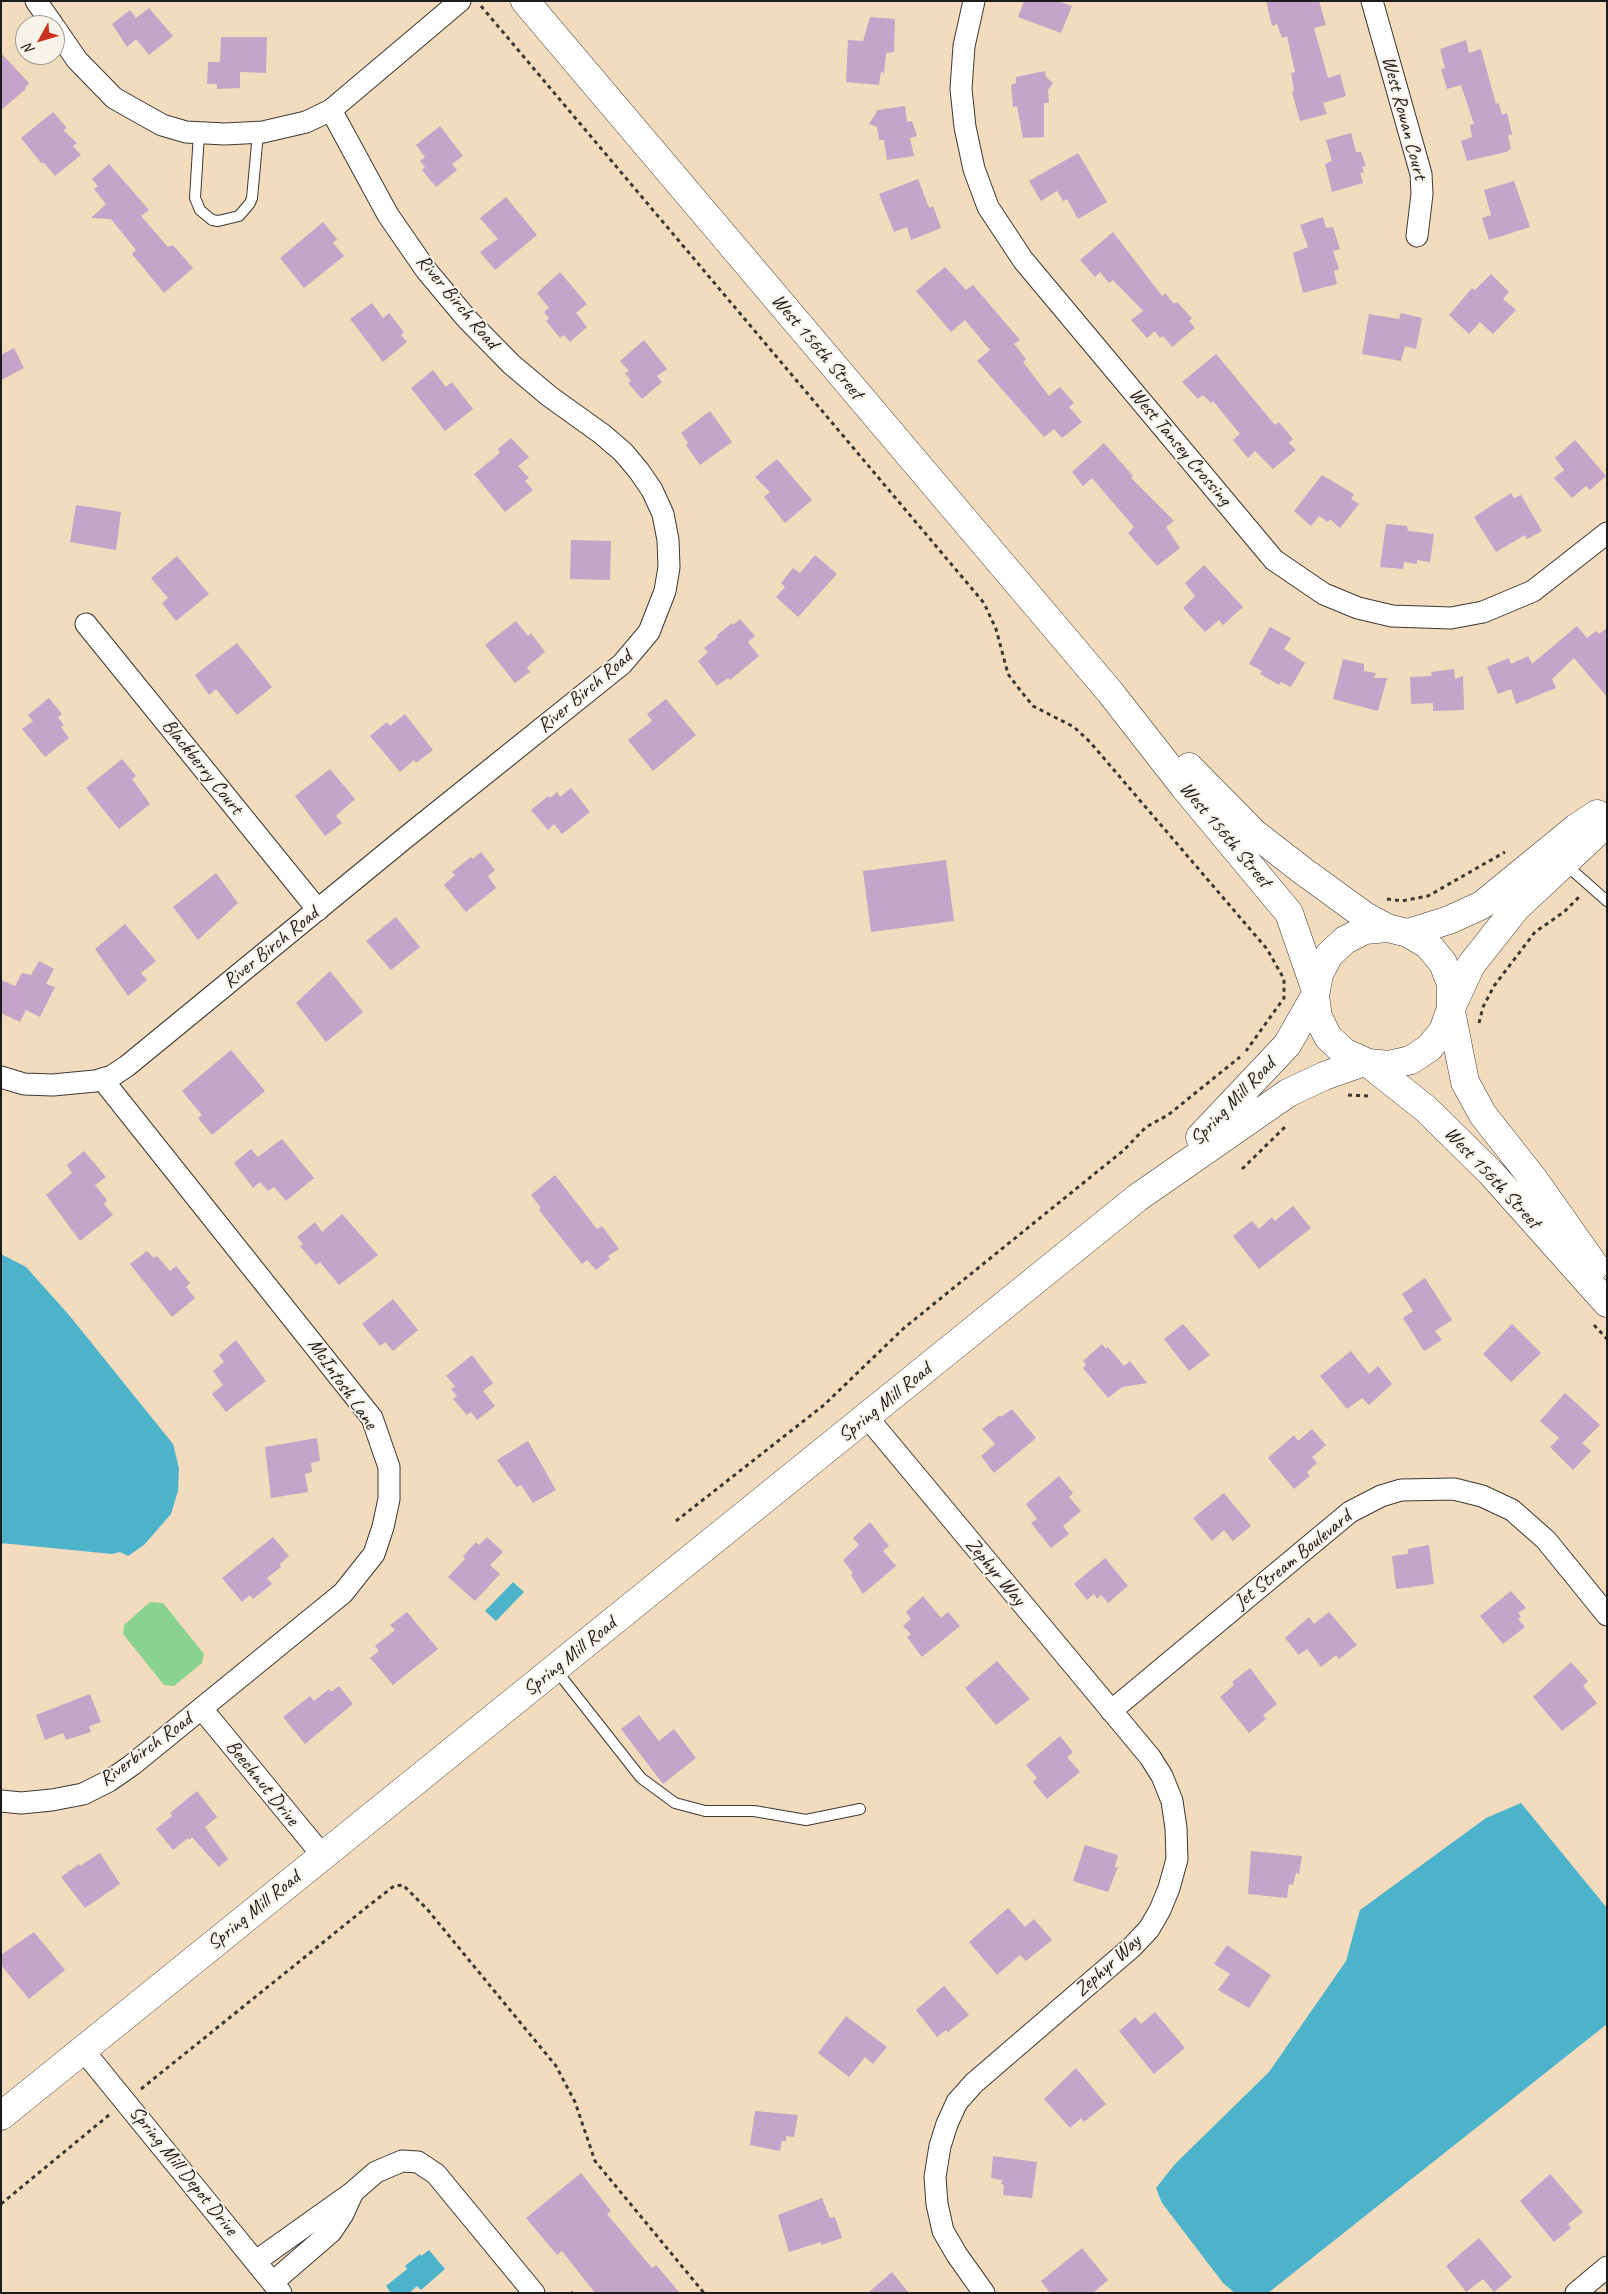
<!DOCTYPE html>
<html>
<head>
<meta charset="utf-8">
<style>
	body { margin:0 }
	#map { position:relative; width:1608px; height:2294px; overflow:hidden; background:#f3dbbd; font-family:Caveat,sans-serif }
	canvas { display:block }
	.frame { position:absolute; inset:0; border:2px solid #1c1c1c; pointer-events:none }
	.north { position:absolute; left:15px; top:15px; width:50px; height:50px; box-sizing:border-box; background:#f7f3e8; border:1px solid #9f9d96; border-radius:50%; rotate:231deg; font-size:14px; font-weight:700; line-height:20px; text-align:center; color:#1c1c1c }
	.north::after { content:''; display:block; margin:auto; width:18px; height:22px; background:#c8321e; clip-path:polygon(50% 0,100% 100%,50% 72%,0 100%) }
</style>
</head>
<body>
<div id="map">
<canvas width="1608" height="2294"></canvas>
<div class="frame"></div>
<div class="north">N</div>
</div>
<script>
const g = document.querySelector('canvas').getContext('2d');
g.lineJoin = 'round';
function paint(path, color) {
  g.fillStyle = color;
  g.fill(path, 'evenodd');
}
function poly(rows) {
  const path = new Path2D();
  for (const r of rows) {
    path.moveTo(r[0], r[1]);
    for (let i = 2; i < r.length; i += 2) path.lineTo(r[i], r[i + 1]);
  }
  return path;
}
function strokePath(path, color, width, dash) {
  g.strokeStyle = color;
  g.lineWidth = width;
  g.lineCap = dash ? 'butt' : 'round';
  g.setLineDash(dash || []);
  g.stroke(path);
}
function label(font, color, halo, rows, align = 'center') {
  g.font = font + ' Caveat,sans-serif';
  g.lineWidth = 4;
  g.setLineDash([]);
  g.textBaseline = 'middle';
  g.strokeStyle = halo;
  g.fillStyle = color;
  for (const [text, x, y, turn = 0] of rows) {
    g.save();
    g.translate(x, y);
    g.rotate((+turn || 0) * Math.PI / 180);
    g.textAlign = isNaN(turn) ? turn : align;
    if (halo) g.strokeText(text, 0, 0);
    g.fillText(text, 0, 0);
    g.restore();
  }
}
paint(poly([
	[150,1602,163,1603,204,1654,202,1663,174,1686,164,1685,123,1634,124,1625]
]), '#8ad38e');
paint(poly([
	[1,1254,26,1267,69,1315,173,1444,179,1468,178,1491,171,1514,144,1545,128,1556,120,1552,112,1554,1,1543],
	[513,1582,524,1592,496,1621,485,1611],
	[1521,1803,1607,1908,1607,2024,1268,2293,1235,2293,1223,2283,1162,2203,1156,2188,1175,2164,1269,2072,1346,1961,1360,1910,1486,1818],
	[429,2250,445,2269,421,2290,417,2286,409,2293,391,2293,386,2286,407,2269,405,2266,420,2254,421,2256]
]), '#4cb3cb');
paint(poly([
	[1024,1,1058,1,1072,6,1061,33,1018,17],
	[1266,1,1319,1,1326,25,1314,28,1328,78,1340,74,1346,96,1323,103,1327,114,1300,121,1292,92,1294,91,1291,73,1295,72,1287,36,1282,38,1277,24,1272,26],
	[149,8,173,36,149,55,136,39,127,47,112,24,130,10,136,18],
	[870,17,895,19,894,52,886,53,884,73,881,72,879,85,846,82,848,40,863,41],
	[221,37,267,37,266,73,240,72,240,88,217,89,217,84,207,84,208,62,220,62],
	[1466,40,1469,53,1481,49,1496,104,1499,103,1502,115,1507,113,1512,134,1508,136,1511,149,1506,152,1467,161,1461,141,1472,137,1470,125,1474,124,1461,85,1447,89,1441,69,1445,68,1440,49],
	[1,53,29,83,25,88,26,89,1,110],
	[1045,71,1046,77,1053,83,1048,90,1049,103,1044,103,1044,137,1023,138,1017,106,1013,107,1011,85,1016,83,1016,77],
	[905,106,907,122,912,121,917,136,910,138,914,156,887,160,884,140,879,140,877,127,869,124,878,110],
	[53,112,67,128,63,130,77,143,73,146,81,155,55,176,43,162,42,164,21,138],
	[440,126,463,156,452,164,457,170,436,187,422,170,425,167,420,161,425,157,416,145],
	[1351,133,1356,152,1361,152,1366,166,1362,167,1364,172,1360,173,1363,183,1332,192,1325,164,1332,161,1326,140],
	[1078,153,1107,202,1078,219,1067,199,1063,201,1057,191,1041,201,1029,181],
	[109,164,149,210,141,216,168,247,173,245,193,268,164,293,132,254,136,250,111,219,91,218,106,204,94,189,98,186,92,179],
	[918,179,929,208,933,206,941,228,911,240,907,227,894,232,879,194],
	[1514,181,1530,227,1489,240,1482,218,1491,215,1484,190],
	[506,197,537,235,495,270,480,252,498,239,480,218],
	[1323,217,1326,228,1333,227,1340,249,1333,251,1339,269,1334,271,1337,284,1303,293,1293,253,1308,247,1300,225],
	[323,222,337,239,333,243,344,256,304,288,280,258],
	[1113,232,1162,296,1165,293,1174,304,1177,302,1192,318,1189,321,1195,328,1172,347,1163,336,1160,338,1155,331,1147,338,1131,320,1143,311,1113,280,1109,283,1100,272,1095,277,1080,260],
	[945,267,966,290,973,285,1020,340,1014,344,1026,359,1023,362,1049,396,1060,387,1074,403,1069,407,1082,422,1062,438,1054,429,1044,437,977,361,990,350,965,320,951,332,916,291],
	[560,272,587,304,576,313,587,327,570,342,564,335,560,338,546,321,549,318,544,312,549,308,537,293],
	[1491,274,1509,292,1503,299,1516,310,1493,334,1480,322,1469,334,1449,315,1472,288,1475,290],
	[372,303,383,318,389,313,404,332,401,335,407,342,383,362,350,319],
	[1401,313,1422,318,1416,349,1405,346,1401,361,1362,354,1369,314,1399,319],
	[644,340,667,369,657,376,662,382,642,399,628,383,631,381,625,373,629,371,620,361],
	[14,348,24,368,1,380,1,355],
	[1216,354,1275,425,1279,422,1293,439,1289,443,1296,450,1273,469,1255,451,1248,458,1233,440,1240,434,1213,401,1211,403,1203,395,1198,399,1182,382],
	[433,370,446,387,452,382,473,409,445,431,411,388],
	[710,411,732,442,700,465,686,445,688,443,681,433],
	[511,438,529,457,518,466,529,478,525,481,533,490,505,512,474,474,500,453,498,449],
	[1575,440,1606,476,1590,490,1586,486,1572,498,1554,478,1564,470,1555,458],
	[1104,443,1133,476,1131,478,1174,521,1166,527,1180,548,1157,566,1128,533,1134,527,1092,478,1083,486,1072,472],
	[777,459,812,500,785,523,764,497,770,492,755,477],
	[1322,475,1354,494,1351,499,1359,504,1340,528,1330,519,1328,522,1319,516,1311,526,1294,511],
	[1511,493,1514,498,1521,495,1542,531,1527,539,1525,535,1496,552,1474,517],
	[76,505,121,512,116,550,70,542],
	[1386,524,1407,526,1408,531,1434,534,1430,562,1417,560,1417,564,1404,562,1403,569,1380,567],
	[571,540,611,541,610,580,570,579],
	[815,555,837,574,798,617,776,597,785,587,781,583,793,568,800,573],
	[177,556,209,594,176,621,162,603,168,598,151,578],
	[1204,565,1243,607,1223,625,1219,620,1205,632,1183,608,1195,596,1185,583],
	[740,619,755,636,748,642,759,656,730,680,728,678,717,686,698,661,708,652,704,648,718,637,717,635,732,623,733,625],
	[516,621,528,636,531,633,545,652,527,667,530,672,515,683,485,645],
	[1577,626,1587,638,1596,631,1599,634,1607,628,1607,697,1574,658,1552,679,1556,688,1516,704,1511,689,1498,694,1487,667,1509,658,1511,664,1528,656,1532,664],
	[1270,627,1291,638,1284,649,1305,663,1291,687,1281,682,1279,685,1260,674,1262,671,1249,664],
	[237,643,272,687,237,715,216,689,209,695,195,675],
	[1343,659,1364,664,1364,671,1376,673,1374,678,1387,678,1378,711,1333,699],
	[1454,669,1455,679,1463,676,1464,710,1433,711,1433,703,1411,704,1410,677,1432,676,1431,672],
	[49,698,62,714,58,717,64,725,61,727,69,738,45,757,22,729,33,721,28,715],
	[666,699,696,735,653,771,628,740,652,721,647,714],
	[405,714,433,750,416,763,414,760,400,772,370,736,387,722,390,726],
	[122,759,136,776,132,779,150,804,119,829,86,788],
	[330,769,355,799,336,816,342,823,325,836,295,796],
	[571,788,590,812,562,834,554,824,548,830,531,810,548,796,550,798,557,792,560,797],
	[481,852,495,870,488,876,496,888,466,912,444,885,455,875,452,872,471,857,473,859],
	[946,860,954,921,871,932,863,871],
	[216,873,238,903,198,940,173,907],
	[396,917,420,947,391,970,366,941],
	[125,924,156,961,141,973,147,980,128,996,95,949],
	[39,961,54,969,46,984,55,987,40,1017,26,1010,20,1022,1,1013,1,980,15,986,22,973,31,975],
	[330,971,363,1012,326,1042,296,1003],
	[231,1050,265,1091,212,1135,198,1118,202,1115,182,1091],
	[282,1139,314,1178,286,1201,274,1187,268,1191,260,1182,253,1188,234,1163,251,1149,258,1157],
	[84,1151,106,1177,95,1185,107,1200,104,1204,113,1215,80,1241,46,1195,72,1173,67,1165],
	[555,1175,597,1229,602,1226,619,1249,608,1256,610,1259,596,1270,587,1260,582,1264,539,1210,541,1208,531,1195],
	[1293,1206,1311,1228,1259,1269,1233,1236,1252,1221,1259,1229,1272,1217,1275,1221],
	[342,1214,378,1255,339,1285,320,1262,316,1265,300,1246,303,1244,297,1237,315,1222,322,1232],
	[147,1251,154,1258,157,1256,170,1271,176,1266,190,1283,186,1287,195,1298,172,1317,130,1264],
	[1425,1278,1452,1320,1435,1331,1442,1340,1424,1351,1403,1318,1413,1311,1402,1294],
	[393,1299,418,1330,393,1351,385,1342,380,1346,362,1324],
	[1183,1324,1210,1355,1189,1371,1164,1339],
	[1512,1324,1541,1353,1511,1382,1483,1354],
	[236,1340,266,1381,226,1412,212,1394,223,1385,213,1371,224,1362,219,1355],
	[1102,1344,1106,1349,1108,1347,1124,1366,1130,1361,1147,1383,1122,1387,1108,1398,1083,1368,1086,1365,1083,1361],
	[1351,1351,1369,1374,1378,1366,1392,1384,1369,1405,1362,1398,1347,1409,1320,1376],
	[472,1355,493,1383,483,1391,495,1406,477,1420,471,1412,467,1415,453,1399,457,1396,451,1389,455,1386,446,1376],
	[1565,1393,1600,1425,1582,1443,1591,1451,1573,1470,1550,1447,1559,1438,1540,1421],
	[1012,1409,1036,1438,994,1473,981,1456,995,1444,982,1429,1000,1415,1001,1417],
	[1312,1429,1326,1445,1312,1457,1317,1463,1307,1472,1310,1476,1294,1489,1268,1458,1294,1435,1298,1441],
	[317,1438,320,1461,311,1463,312,1472,305,1474,308,1492,271,1498,265,1447],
	[528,1441,556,1490,533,1503,521,1485,516,1487,497,1460],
	[1059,1476,1073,1493,1069,1497,1081,1511,1063,1526,1069,1534,1051,1548,1031,1523,1037,1519,1026,1504],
	[1224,1493,1251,1526,1233,1541,1224,1530,1212,1541,1193,1518],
	[870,1522,889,1546,883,1551,896,1566,863,1594,851,1575,853,1573,843,1560,859,1545,853,1538],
	[273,1537,289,1556,280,1564,281,1567,267,1578,272,1584,253,1599,250,1595,242,1602,222,1578],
	[487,1537,503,1552,490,1565,500,1574,475,1601,448,1577,465,1559,463,1556,476,1542,479,1545],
	[1429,1545,1434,1584,1396,1589,1392,1556,1408,1554,1408,1549],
	[1105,1558,1128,1586,1108,1603,1101,1595,1097,1599,1094,1594,1087,1600,1074,1584],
	[1511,1591,1526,1608,1518,1613,1521,1617,1518,1619,1525,1627,1503,1644,1480,1616],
	[923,1596,941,1618,948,1612,960,1626,922,1657,907,1637,911,1634,903,1626,911,1619,906,1612],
	[407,1612,438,1649,393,1685,370,1658,379,1651,375,1646,395,1630,390,1625],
	[1329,1612,1357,1645,1339,1659,1336,1655,1321,1667,1307,1649,1299,1655,1285,1638,1309,1617,1314,1624],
	[997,1661,1030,1699,996,1725,965,1688],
	[1571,1662,1588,1681,1583,1686,1597,1703,1562,1731,1533,1697],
	[1250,1668,1277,1704,1263,1715,1266,1719,1249,1733,1220,1697,1234,1685,1232,1682],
	[339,1686,353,1704,305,1744,283,1717,310,1696,314,1701,329,1689,331,1692],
	[90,1694,101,1722,89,1726,91,1732,66,1740,63,1733,45,1740,36,1715],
	[639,1715,659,1741,674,1729,696,1758,663,1784,621,1729],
	[1060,1736,1073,1752,1067,1757,1080,1772,1047,1799,1033,1782,1037,1778,1026,1765],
	[197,1791,217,1817,205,1827,228,1859,219,1867,192,1837,189,1840,188,1838,173,1850,156,1829,172,1816,170,1813],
	[1085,1845,1118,1855,1115,1867,1118,1867,1108,1892,1073,1881],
	[1251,1851,1302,1856,1299,1874,1296,1873,1293,1885,1289,1884,1287,1898,1248,1894],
	[100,1853,120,1884,85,1908,61,1877,79,1864,80,1866],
	[1008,1908,1025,1927,1034,1919,1052,1940,1026,1961,1020,1955,997,1975,969,1942],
	[34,1932,65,1970,29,1999,1,1965,1,1955],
	[1227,1945,1271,1975,1249,2008,1218,1990,1230,1974,1214,1964],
	[944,1986,969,2015,948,2032,946,2030,937,2037,916,2010],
	[1155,2012,1185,2048,1154,2074,1119,2031,1135,2017,1141,2024],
	[846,2016,887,2047,873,2064,865,2057,849,2077,818,2053],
	[1076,2068,1106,2104,1084,2122,1081,2118,1070,2128,1044,2099],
	[755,2111,798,2115,794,2137,786,2136,786,2141,782,2141,780,2151,750,2145],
	[993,2156,1037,2162,1032,2198,1003,2195,1004,2185,1001,2184,1002,2180,991,2178],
	[581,2173,611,2211,607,2214,652,2268,656,2265,680,2293,595,2293,562,2251,557,2255,526,2218],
	[1550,2174,1583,2212,1568,2224,1571,2228,1554,2242,1520,2201],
	[822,2198,830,2218,835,2217,842,2238,821,2245,821,2242,789,2252,778,2215],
	[1479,2238,1512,2277,1494,2292,1483,2279,1466,2292,1446,2266],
	[1082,2248,1108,2280,1093,2293,1050,2293,1041,2281],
	[892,2272,909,2293,868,2293]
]), '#c5a4c9');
const lane = poly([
	[199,133,195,198,200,210,212,220,218,221,239,216,250,203,252,198,258,133],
	[1565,864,1607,901],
	[556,1670,641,1778,675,1803,705,1811,754,1811,806,1820,860,1809]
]);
const street = poly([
	[36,1,53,25],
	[974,1,964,46,961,89,965,127,974,169,988,207,1023,260,1274,560,1324,594,1358,608,1392,616,1451,618,1483,612,1533,591,1607,533],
	[1372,1,1421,174,1422,194,1417,236],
	[55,28,77,60,114,98,162,125,186,132,225,134,263,132,306,122,331,110,460,1],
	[86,624,318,910],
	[1,1077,24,1084,53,1085,95,1081,112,1076,127,1066,405,838,622,664,649,632,665,591,669,567,668,540,663,514,652,490,639,471,623,452,602,434,549,396,511,364,467,319,426,270,388,215,331,110],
	[867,1417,1150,1757,1162,1776,1172,1801,1176,1828,1177,1859,1169,1888,1160,1910,1149,1929,1132,1947,974,2083,957,2102,947,2124,940,2146,935,2177,937,2204,943,2231,957,2255,984,2293],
	[202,1709,323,1856],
	[1111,1711,1350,1512,1381,1496,1401,1490,1454,1489,1482,1496,1512,1510,1546,1540,1607,1615],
	[1,1801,21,1803,52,1800,83,1794,109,1781,132,1765,343,1593,374,1554,383,1527,389,1499,389,1467,372,1418,102,1079],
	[83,2050,281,2293],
	[353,2192,376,2172,402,2161,418,2162,436,2174,534,2293],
	[256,2261,353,2192,343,2214,331,2232,273,2282],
	[1576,2293,1607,2267]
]);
const secondary = poly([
	[525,1,1110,692,1185,788,1289,913,1316,991],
	[1189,767,1254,833,1303,871,1365,916,1387,928,1408,933,1428,945,1443,963,1451,984,1451,1008,1443,1031,1429,1048,1411,1060,1389,1065,1368,1063,1344,1052,1328,1037,1318,1017,1315,996,1319,974,1329,955,1345,940,1365,930,1387,928],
	[1408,933,1449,920,1482,905,1576,828,1597,814],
	[1452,1006,1471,965,1516,908,1607,823],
	[1451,1011,1465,1082,1483,1115,1535,1181,1595,1266],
	[1368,1063,1426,1109,1491,1173,1607,1303],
	[1200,1137,1287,1045,1315,996],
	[1,2116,1137,1198,1288,1093,1324,1076,1364,1062]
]);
strokePath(lane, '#3c3934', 12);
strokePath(street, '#3c3934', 23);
strokePath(secondary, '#3c3934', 29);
strokePath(poly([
	[481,6,984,603,996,629,1008,674,1020,690,1033,706,1074,727,1090,742,1267,949,1284,979,1284,998,1246,1051],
	[1387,899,1402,901,1428,896,1505,852],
	[1479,1023,1483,1007,1494,986,1535,932,1564,912,1579,897],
	[1348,1095,1369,1096],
	[1242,1169,1286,1126],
	[1594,1325,1607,1339],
	[676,1521,824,1405,904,1328,1124,1150,1146,1127,1168,1115,1240,1057],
	[141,2089,367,1907,394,1886,403,1885,427,1909,556,2066,575,2102,595,2161,704,2293],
	[1,2204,109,2115],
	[572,2293,573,2292]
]), '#3c3934', 3, [4, 4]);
strokePath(lane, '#fff', 10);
strokePath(street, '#fff', 21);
strokePath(secondary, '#fff', 28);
label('20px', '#1c1c1c', '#f7f3e8', [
	["West Rowan Court",1404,118,75],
	["River Birch Road",457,302,50],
	["West 156th Street",817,347,50],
	["West Tansey Crossing",1180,447,50],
	["River Birch Road",585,692,-40],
	["Blackberry Court",202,767,51],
	["West 156th Street",1225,835,50],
	["River Birch Road",271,948,-39],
	["Spring Mill Road",1233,1102,-46],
	["West 156th Street",1492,1178,47],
	["McIntosh Lane",342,1384,55],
	["Spring Mill Road",885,1403,-39],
	["Jet Stream Boulevard",1293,1560,-39],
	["Zephyr Way",995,1572,50],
	["Spring Mill Road",570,1657,-39],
	["Riverbirch Road",146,1750,-36],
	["Beechnut Drive",262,1783,51],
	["Spring Mill Road",254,1911,-39],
	["Zephyr Way",1108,1966,-42],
	["Spring Mill Depot Drive",183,2171,51]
]);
</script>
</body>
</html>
